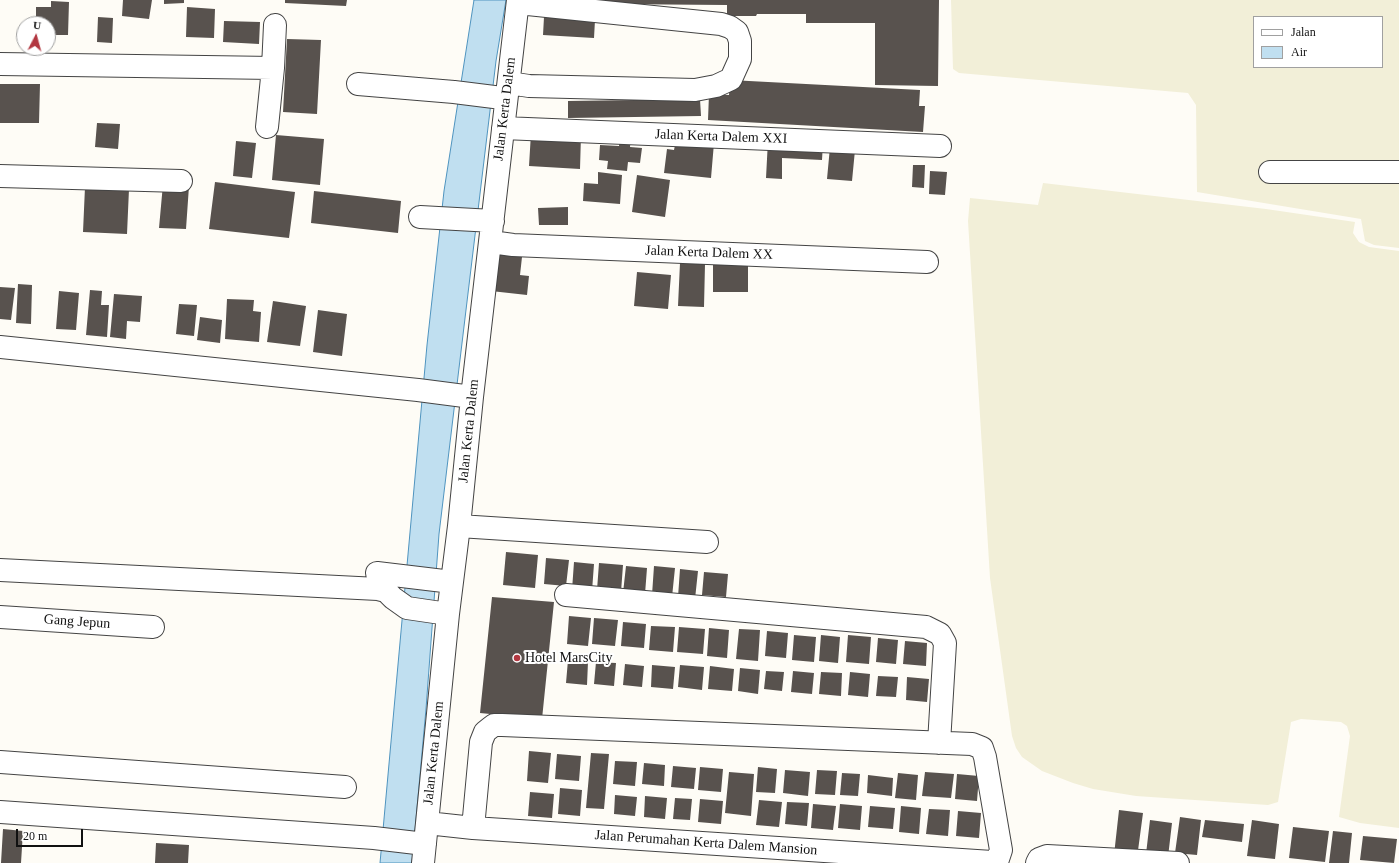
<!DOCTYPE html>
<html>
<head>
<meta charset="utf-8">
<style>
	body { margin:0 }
	#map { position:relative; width:1399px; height:863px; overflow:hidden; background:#fefcf6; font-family:"Times New Roman",serif }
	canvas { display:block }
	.legend { position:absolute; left:1253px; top:16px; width:130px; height:52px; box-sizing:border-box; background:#fff; border:1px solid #a0a0a0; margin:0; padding:5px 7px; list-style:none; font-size:12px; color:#111 }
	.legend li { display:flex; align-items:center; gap:8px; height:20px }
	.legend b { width:20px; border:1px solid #a0a0a0 }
	.north { position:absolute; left:16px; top:16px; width:40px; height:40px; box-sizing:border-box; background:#fff; border:1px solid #a0a0a0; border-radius:50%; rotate:6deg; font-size:11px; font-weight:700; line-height:16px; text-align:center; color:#111 }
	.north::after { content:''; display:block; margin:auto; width:14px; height:18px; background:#b23740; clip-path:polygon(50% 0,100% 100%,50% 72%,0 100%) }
	.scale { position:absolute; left:16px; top:829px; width:67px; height:18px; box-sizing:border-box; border:2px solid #111; border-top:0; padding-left:5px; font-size:12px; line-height:14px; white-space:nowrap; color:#111; -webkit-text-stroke:3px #fff; paint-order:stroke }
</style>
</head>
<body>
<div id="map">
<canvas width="1399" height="863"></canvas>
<ul class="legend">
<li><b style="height:5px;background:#fff"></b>Jalan</li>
<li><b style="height:11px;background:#c0dff0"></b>Air</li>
</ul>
<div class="north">U</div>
<div class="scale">20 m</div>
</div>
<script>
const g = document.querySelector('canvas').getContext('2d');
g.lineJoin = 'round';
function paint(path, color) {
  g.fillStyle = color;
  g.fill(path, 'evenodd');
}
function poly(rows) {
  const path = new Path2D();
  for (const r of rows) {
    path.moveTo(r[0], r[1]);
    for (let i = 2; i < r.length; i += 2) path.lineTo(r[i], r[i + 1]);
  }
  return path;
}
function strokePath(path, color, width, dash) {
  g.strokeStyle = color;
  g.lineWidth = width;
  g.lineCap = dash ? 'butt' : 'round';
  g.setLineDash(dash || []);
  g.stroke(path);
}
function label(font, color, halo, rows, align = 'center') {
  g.font = font + ' "Times New Roman",serif';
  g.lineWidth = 4;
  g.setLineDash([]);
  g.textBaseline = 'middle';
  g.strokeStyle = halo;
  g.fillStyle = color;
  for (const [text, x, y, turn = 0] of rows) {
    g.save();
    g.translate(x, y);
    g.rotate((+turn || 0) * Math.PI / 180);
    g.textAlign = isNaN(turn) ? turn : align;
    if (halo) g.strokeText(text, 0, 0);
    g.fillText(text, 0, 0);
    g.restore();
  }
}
paint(poly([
	[951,0,1399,0,1399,248,1374,245,1365,241,1361,219,1197,192,1196,105,1188,93,959,73,953,69],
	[1254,17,1382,17,1382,67,1254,67],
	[1043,183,1266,209,1355,222,1353,233,1359,242,1369,247,1399,251,1399,828,1360,823,1339,817,1350,736,1347,726,1341,722,1301,719,1291,722,1278,802,1268,805,1136,796,1093,789,1073,783,1042,771,1022,757,1016,748,1012,736,990,578,968,221,970,198,1038,205]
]), '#f2efd8');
const water = poly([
	[474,0,506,0,496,61,439,534,426,709,412,863,380,863,427,345,444,191,474,0]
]);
paint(water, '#c0dff0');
strokePath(water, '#4f94bf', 1);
paint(poly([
	[123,0,152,0,149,19,122,16],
	[164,0,184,0,184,3,164,4],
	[285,0,347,0,346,6,285,3],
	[606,0,939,0,938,86,875,85,875,23,806,23,806,14,757,14,756,16,727,16,727,5,606,4],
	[51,1,69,2,68,35,51,35,51,23,36,23,36,7,51,7],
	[187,7,215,9,214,38,186,37],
	[98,17,113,18,112,43,97,42],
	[544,17,595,20,594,38,543,35],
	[224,21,260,22,259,44,223,42],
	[287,39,321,40,317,114,283,112],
	[730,80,920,90,919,106,925,106,923,132,708,120,709,94,729,95],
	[0,84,40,84,39,123,0,123],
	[700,99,701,116,568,118,568,101],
	[97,123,120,124,118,149,95,147],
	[531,133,581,135,580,169,529,166],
	[276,135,324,139,320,185,272,180],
	[620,137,631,137,630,147,642,148,640,163,628,162,627,171,607,169,608,161,599,160,600,145,619,146],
	[768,140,823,143,822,160,782,158,782,179,766,178],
	[236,141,256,143,252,178,233,176],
	[714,143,711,178,664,173,667,149,674,150,675,145],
	[830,147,855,150,852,181,827,179],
	[913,165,925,165,924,188,912,187],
	[930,171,947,172,945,195,929,194],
	[598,172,622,175,620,204,583,201,584,183,598,184],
	[637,175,670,180,665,217,632,212],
	[215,182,295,192,289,238,209,229],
	[163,184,189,186,186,229,159,228],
	[85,187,129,189,127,234,83,232],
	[314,191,401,201,398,233,311,223],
	[568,207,568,225,539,225,538,208],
	[496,246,523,248,520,275,529,276,527,295,491,291],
	[713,259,748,259,748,292,713,292],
	[680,263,705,264,704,307,678,306],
	[637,272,671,275,668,309,634,306],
	[18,284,32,285,31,324,16,323],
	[0,287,15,288,11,320,0,319],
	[90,290,102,291,101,305,109,305,107,337,86,335],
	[59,291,79,293,76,330,56,329],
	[114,294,142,296,140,322,127,321,126,339,110,337],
	[227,299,254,300,253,311,261,312,259,342,225,339],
	[273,301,306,306,300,346,267,342],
	[179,304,197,305,194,336,176,334],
	[318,310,347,314,342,356,313,352],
	[200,317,222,320,220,343,197,340],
	[506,552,538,555,535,588,503,585],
	[546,558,569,560,566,586,544,584],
	[574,562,594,564,592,591,572,590],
	[599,563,623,565,621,592,597,590],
	[626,566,647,568,645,594,623,593],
	[654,566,675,568,672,597,652,595],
	[680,569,698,571,695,599,678,597],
	[704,572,728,574,726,597,702,595],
	[492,597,554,602,542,719,480,713],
	[569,616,591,618,588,646,567,644],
	[594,618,618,620,615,646,592,644],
	[623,622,646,624,644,648,621,646],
	[651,626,675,627,673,652,649,650],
	[679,627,705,629,703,654,677,652],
	[709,628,729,630,727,658,707,656],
	[739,629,760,630,758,661,736,659],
	[767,631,788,633,786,658,765,656],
	[794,635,816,637,814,662,792,660],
	[821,635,840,637,838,663,819,661],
	[848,635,871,637,869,664,846,662],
	[878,638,898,640,896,664,876,662],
	[905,641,927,643,926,666,903,664],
	[568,660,588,662,587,685,566,683],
	[596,662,616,663,614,686,594,684],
	[625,664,644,666,642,687,623,685],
	[652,665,675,667,673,689,651,687],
	[680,665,704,667,702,690,678,687],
	[710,666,734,669,732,691,708,689],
	[740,668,760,670,758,694,738,691],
	[766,671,784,672,782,691,764,689],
	[793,671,814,673,812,694,791,692],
	[821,672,842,673,841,696,819,694],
	[850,672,870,674,868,697,848,695],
	[878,676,898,677,896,697,876,696],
	[907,677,929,679,927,702,906,700],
	[529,751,551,753,548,783,527,781],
	[591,753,609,754,604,809,586,808],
	[557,754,581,756,579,781,555,779],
	[615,761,637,762,635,786,613,784],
	[644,763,665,765,664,786,642,784],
	[673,766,696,768,694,789,671,787],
	[700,767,723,769,721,792,698,790],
	[758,767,777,769,775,793,756,792],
	[785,770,810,772,808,796,783,793],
	[817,770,837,771,835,795,815,794],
	[729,772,754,774,751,816,725,813],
	[925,772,954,774,951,798,922,796],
	[842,773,860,774,858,796,840,795],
	[898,773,918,775,916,800,895,798],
	[957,774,979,776,977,801,955,799],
	[868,775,893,778,892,796,867,793],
	[560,788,582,790,580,816,558,814],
	[530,792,554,794,552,818,528,816],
	[615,795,637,797,635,816,614,814],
	[645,796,667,798,665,819,644,817],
	[675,798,692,799,690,820,673,819],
	[700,799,723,801,721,824,698,822],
	[759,800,782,802,779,827,756,825],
	[787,802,809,803,807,826,785,824],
	[813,804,836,806,833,830,811,828],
	[840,804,862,806,860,830,838,828],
	[870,806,895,808,893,829,868,827],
	[901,806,921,808,919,834,899,832],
	[929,809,950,810,948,836,926,834],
	[1119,810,1143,813,1137,858,1114,855],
	[958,811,981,813,979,838,956,836],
	[1180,817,1201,820,1197,855,1175,853],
	[1150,820,1172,823,1168,857,1146,854],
	[1205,820,1244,824,1242,842,1202,837],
	[1252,820,1279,824,1275,859,1247,856],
	[1293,827,1329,831,1325,862,1289,858],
	[3,829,23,831,21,863,1,863],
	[1333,831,1352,833,1349,863,1329,863],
	[1363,836,1397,839,1394,863,1360,860],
	[156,843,189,845,188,863,155,863]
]), '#58524e');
const minor = poly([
	[0,64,273,68],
	[509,83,529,86,695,90,716,86,731,79,740,59,740,41,737,32,730,27,721,24,518,3],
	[358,84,454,92,502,98],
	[267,127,273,68,275,25],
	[503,128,940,146],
	[1270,172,1399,172],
	[0,176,181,181],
	[420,217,493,221],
	[491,242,513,245,927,262],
	[0,347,418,390,472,397],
	[459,526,707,542],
	[0,570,378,589,386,591,393,598,407,608,448,614],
	[377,573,452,582],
	[566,595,926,627,940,634,945,643,939,743],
	[0,617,153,627],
	[0,762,345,787],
	[0,812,374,838,425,844],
	[427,823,473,828,992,862,998,859,1001,850,985,757,982,748,972,744,502,725,494,725,490,728,485,732,481,742,473,828],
	[423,863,448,614,459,526,472,397,518,0],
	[1037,863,1039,859,1047,856,1178,863]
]);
strokePath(minor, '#444', 24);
strokePath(minor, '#fff', 22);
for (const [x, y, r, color] of [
	[517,658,4,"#b23740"]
]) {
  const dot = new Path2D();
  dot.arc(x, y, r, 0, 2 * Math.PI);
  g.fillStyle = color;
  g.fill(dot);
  strokePath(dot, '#fff', 1.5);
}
label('14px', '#111', '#fff', [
	["Jalan Kerta Dalem",505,109,-83],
	["Jalan Kerta Dalem XXI",721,137,2],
	["Jalan Kerta Dalem XX",709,253,2],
	["Jalan Kerta Dalem",469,431,-84],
	["Gang Jepun",77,622,4],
	["Jalan Kerta Dalem",434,753,-84],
	["Jalan Perumahan Kerta Dalem Mansion",706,843,4]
]);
label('14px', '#111', '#fff', [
	["Hotel MarsCity",525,658]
], 'left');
</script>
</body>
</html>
